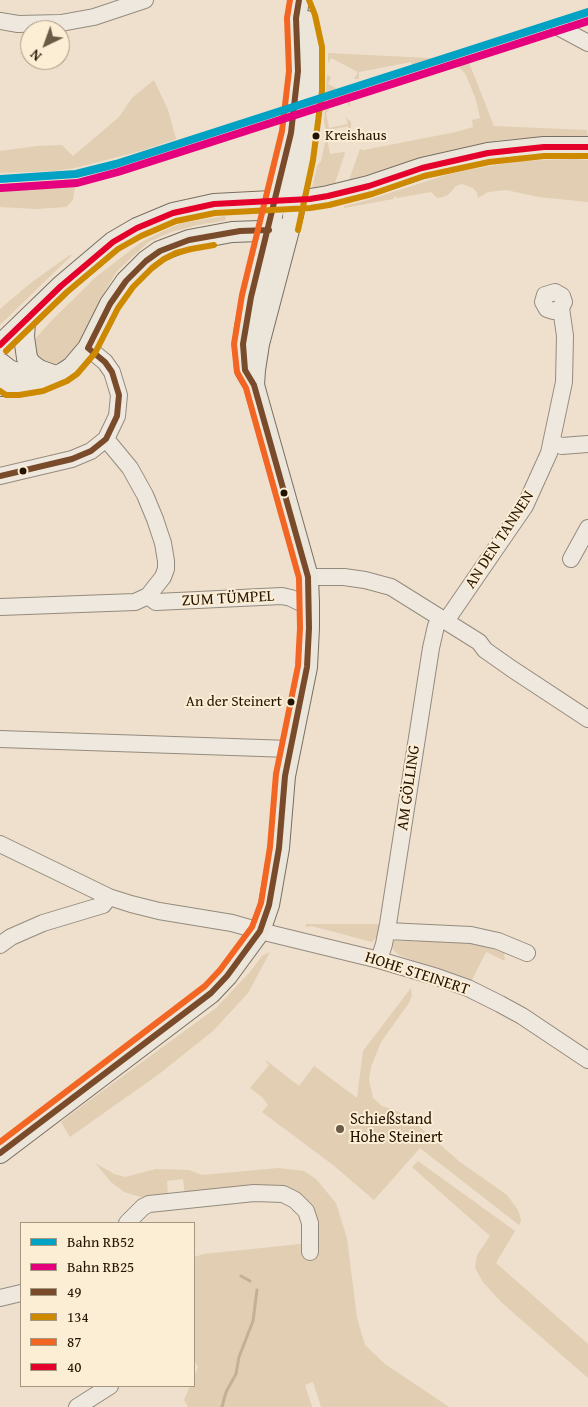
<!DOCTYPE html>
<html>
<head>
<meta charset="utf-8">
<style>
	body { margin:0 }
	#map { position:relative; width:588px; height:1407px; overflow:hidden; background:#eee0cc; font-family:"Gentium Book Plus",serif }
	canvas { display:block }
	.legend { position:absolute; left:20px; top:1222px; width:175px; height:165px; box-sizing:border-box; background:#fcedd5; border:1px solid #a59680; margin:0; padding:6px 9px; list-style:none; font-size:15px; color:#231300 }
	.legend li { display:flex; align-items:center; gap:10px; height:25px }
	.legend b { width:25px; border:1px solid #a59680 }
	.north { position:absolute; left:20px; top:20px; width:50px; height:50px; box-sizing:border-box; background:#fcedd5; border:1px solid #a59680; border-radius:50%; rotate:222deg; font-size:14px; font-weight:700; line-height:20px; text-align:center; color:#231300 }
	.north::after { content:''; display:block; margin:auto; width:18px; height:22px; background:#6a5b47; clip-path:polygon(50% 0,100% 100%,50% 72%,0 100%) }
</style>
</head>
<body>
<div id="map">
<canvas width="588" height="1407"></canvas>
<ul class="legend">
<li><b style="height:6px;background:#02a2c4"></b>Bahn RB52</li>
<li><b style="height:6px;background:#e5007d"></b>Bahn RB25</li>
<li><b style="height:6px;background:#7a4b2a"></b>49</li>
<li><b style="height:6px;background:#cd8900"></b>134</li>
<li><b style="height:6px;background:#f26522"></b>87</li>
<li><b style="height:6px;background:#e4002b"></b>40</li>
</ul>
<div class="north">N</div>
</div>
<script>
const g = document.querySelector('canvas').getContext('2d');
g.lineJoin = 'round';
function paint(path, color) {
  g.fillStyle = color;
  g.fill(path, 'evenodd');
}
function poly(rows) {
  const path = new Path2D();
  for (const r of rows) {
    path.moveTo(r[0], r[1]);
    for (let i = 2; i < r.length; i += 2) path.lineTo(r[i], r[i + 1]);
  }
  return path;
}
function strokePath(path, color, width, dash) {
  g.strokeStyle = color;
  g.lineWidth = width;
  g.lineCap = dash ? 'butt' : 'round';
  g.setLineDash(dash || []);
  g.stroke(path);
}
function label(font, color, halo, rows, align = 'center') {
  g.font = font + ' "Gentium Book Plus",serif';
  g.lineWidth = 4;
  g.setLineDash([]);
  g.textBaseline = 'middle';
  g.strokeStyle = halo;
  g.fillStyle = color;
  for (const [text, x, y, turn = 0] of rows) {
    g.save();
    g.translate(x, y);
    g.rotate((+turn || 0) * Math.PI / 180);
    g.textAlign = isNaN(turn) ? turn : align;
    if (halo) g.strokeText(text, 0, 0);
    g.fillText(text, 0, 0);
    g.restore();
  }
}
paint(poly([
	[328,53,468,60,494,126,587,130,588,138,534,138,500,140,478,144,419,159,349,180,360,149,364,150,456,132,473,127,472,120,480,118,476,100,466,75,458,66,445,64,413,69,411,62,359,72,359,79,354,79,358,72,331,58,328,64],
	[327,75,331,77,328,84,341,91,349,89,350,95,350,105,349,107,347,100,328,103,329,111,326,112,329,128,348,124,346,117,351,122,351,131,349,133,348,126,329,130,330,137,327,138,330,154,344,152,345,153,335,183,312,188,317,166,321,161,327,134,324,122],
	[154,80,168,110,176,139,144,150,75,168,55,171,0,173,0,151,37,146,62,145,73,156,119,117,132,98],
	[574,159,588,160,588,202,539,197,506,190,488,192,478,198,477,193,473,188,462,184,456,186,448,195,443,197,437,198,431,192,397,198,395,196,393,199,344,208,344,206,365,201,449,174,473,169,520,161],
	[76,180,73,200,66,207,35,209,0,207,0,184,56,183],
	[225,216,226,220,223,221,197,225,171,232,150,241,132,257,117,271,106,289,85,334,69,355,56,364,49,365,37,358,34,340,53,319,96,277,140,243,163,231,182,223],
	[70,255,72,255,0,325,0,309,32,282],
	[306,924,380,924,377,937,372,942,312,926,306,927],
	[392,941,459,942,479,945,504,953,505,961,486,952,471,982,399,955,393,950],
	[270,952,248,993,213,1031,159,1074,70,1137,61,1122,71,1114,216,1008,249,973,262,956],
	[411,988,412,995,409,1003,381,1042,371,1067,369,1080,373,1098,382,1106,405,1114,460,1162,507,1195,518,1210,521,1220,519,1225,420,1148,374,1200,333,1165,262,1112,268,1105,262,1097,250,1088,269,1065,266,1062,267,1061,299,1086,314,1066,357,1098,363,1051],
	[418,1161,515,1231,496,1263,588,1344,588,1378,501,1302,483,1282,475,1268,477,1255,490,1236,412,1167],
	[95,1163,114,1174,125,1177,156,1169,189,1170,202,1175,278,1168,304,1171,316,1179,336,1203,347,1238,357,1318,365,1345,385,1364,449,1407,321,1407,313,1382,305,1385,312,1407,188,1407,184,1400,190,1386,194,1386,194,1377,198,1367,194,1360,194,1257,204,1254,310,1243,298,1197,185,1196,183,1179,167,1181,168,1198,147,1199,124,1192,111,1182]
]), '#e1ceb3');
strokePath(poly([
	[241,1276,250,1281],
	[222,1407,226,1392,236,1374,239,1357,253,1321,257,1290]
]), '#c4b195', 3);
const minor = poly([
	[0,21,18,24,61,23,94,17,145,0],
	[560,28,588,43],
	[552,443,562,446,588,444],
	[0,476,72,459,91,451,106,439,117,416,119,395,112,372,105,362,88,348],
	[571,559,588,528],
	[308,577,344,577,365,580,391,587,479,642,485,650,512,669,588,719],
	[148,596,156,602,282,596,291,598,299,602,309,603],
	[0,607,135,602,148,596,163,577,166,569,166,561,163,543,155,519,145,495,130,468,106,439],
	[446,621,525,506,549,453,564,382,565,336,561,308,564,302,562,296,555,292,545,295,543,302,547,309,553,311,561,308],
	[0,739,290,749],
	[0,844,109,897,131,904,159,911,232,923,260,931,379,960,437,977,468,988,500,1004,522,1016,588,1060],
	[387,931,471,935,498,941,527,953],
	[0,945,11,937,43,923,103,905,109,897],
	[379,960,384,944,388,924,431,648,436,626,441,618],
	[127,1223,143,1207,149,1204,254,1193,283,1194,295,1200,306,1211,310,1223,310,1252],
	[0,1298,21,1293],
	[77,1407,110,1386]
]);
const major = poly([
	[298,187,313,99,313,54,307,21],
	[279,188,291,133,298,71,296,18,299,0],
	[25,322,24,337,27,358,31,364,39,370,56,376],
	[0,345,61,286,113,242,137,228,173,213,214,204,310,199,328,196,369,186,422,168,488,153,544,147,588,147],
	[0,363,9,370,37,380],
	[249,377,245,370,243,344,245,327,272,218],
	[0,386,19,386,42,382,63,373,72,367,88,348,110,304,126,281,146,261,160,251,189,240,232,232,288,230],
	[0,1153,211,993,227,976,260,931,269,905,279,848,285,776,307,667,309,628,309,603,308,577,257,396,254,385,255,370,259,344,293,215]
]);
strokePath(minor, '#958b7d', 18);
strokePath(major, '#786f62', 22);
strokePath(minor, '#efe8df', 16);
strokePath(major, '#ece5da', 20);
const majorBridge = poly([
	[293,215,298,187],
	[272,216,279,188]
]);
strokePath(majorBridge, '#786f62', 22, []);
strokePath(majorBridge, '#ece5da', 20);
strokePath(poly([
	[0,476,72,459,91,451,106,439,117,416,119,395,112,372,105,362,88,348,110,304,126,281,146,261,160,251,189,240,240,231,269,230],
	[0,1153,211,993,227,976,260,931,269,905,279,848,285,776,307,667,309,628,308,577,254,385,245,370,243,344,251,297,291,133,298,71,296,18,299,0]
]), '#7a4b2a', 6);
strokePath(poly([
	[298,230,313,160,322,91,322,47,315,15,309,0],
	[6,351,67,292,118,249,141,236,176,221,215,213,310,208,329,205,372,194,424,176,489,162,544,156,588,156],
	[0,391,6,395,19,395,43,391,67,381,77,374,95,353,118,308,133,287,152,268,164,259,176,253,191,249,214,245]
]), '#cd8900', 6);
strokePath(poly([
	[0,1142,205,986,220,970,252,927,261,903,270,847,276,774,298,666,300,628,299,578,246,388,237,372,234,344,242,295,282,131,289,71,287,18,290,0]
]), '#f26522', 6);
strokePath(poly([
	[0,345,61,286,113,242,137,228,173,213,214,204,310,199,328,196,369,186,422,168,488,153,544,147,588,147]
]), '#e4002b', 6);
strokePath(poly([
	[0,179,76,174,116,164,588,12]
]), '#02a2c4', 8);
strokePath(poly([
	[1,188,77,183,118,172,588,21]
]), '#e5007d', 8);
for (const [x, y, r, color] of [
	[316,136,4.5,"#231300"],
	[23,471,4.5,"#231300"],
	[284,493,4.5,"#231300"],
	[291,702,4.5,"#231300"],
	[340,1129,5,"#6a5b47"]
]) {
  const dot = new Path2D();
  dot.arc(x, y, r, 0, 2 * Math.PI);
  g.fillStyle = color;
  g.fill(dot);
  strokePath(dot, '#fcedd5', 2);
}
label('15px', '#231300', '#fcedd5', [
	["Kreishaus",325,136],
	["An der Steinert",282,702,"right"]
], 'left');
label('16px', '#231300', '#fcedd5', [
	["AN DEN TANNEN",500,540,-57],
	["ZUM TÜMPEL",228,599,-3],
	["AM GÖLLING",409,788,-82],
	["HOHE STEINERT",417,974,18]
]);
label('16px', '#231300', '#fcedd5', [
	["Schießstand",350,1120],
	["Hohe Steinert",350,1138]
], 'left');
</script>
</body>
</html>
